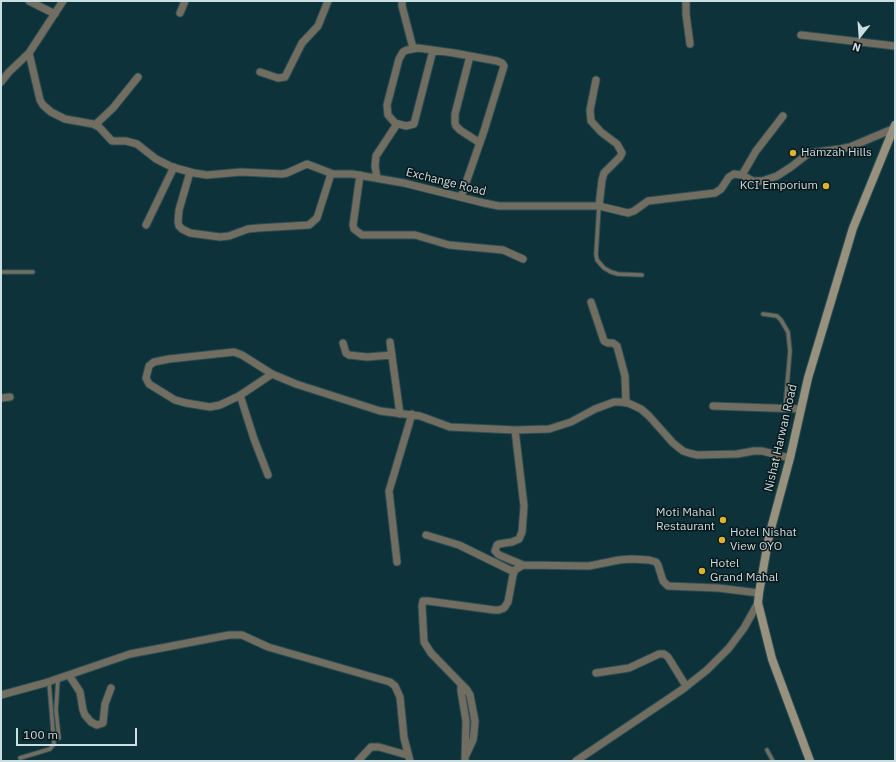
<!DOCTYPE html>
<html>
<head>
<meta charset="utf-8">
<style>
	body { margin:0 }
	#map { position:relative; width:896px; height:762px; overflow:hidden; background:#0e3239; font-family:"IBM Plex Sans",sans-serif }
	canvas { display:block }
	.frame { position:absolute; inset:0; border:2px solid #cbdee2; pointer-events:none }
	.north { position:absolute; left:840px; top:16px; width:40px; height:40px; -webkit-text-stroke:3px #09171a; paint-order:stroke; rotate:197deg; font-size:11px; font-weight:700; line-height:16px; text-align:center; color:#cbdee2 }
	.north::after { content:''; display:block; margin:auto; width:14px; height:18px; background:#cbdee2; clip-path:polygon(50% 0,100% 100%,50% 72%,0 100%) }
	.scale { position:absolute; left:16px; top:728px; width:121px; height:18px; box-sizing:border-box; border:2px solid #cbdee2; border-top:0; padding-left:5px; font-size:12px; line-height:14px; white-space:nowrap; color:#cbdee2; -webkit-text-stroke:3px #09171a; paint-order:stroke }
</style>
</head>
<body>
<div id="map">
<canvas width="896" height="762"></canvas>
<div class="frame"></div>
<div class="north">N</div>
<div class="scale">100 m</div>
</div>
<script>
const g = document.querySelector('canvas').getContext('2d');
g.lineJoin = 'round';
function poly(rows) {
  const path = new Path2D();
  for (const r of rows) {
    path.moveTo(r[0], r[1]);
    for (let i = 2; i < r.length; i += 2) path.lineTo(r[i], r[i + 1]);
  }
  return path;
}
function strokePath(path, color, width, dash) {
  g.strokeStyle = color;
  g.lineWidth = width;
  g.lineCap = dash ? 'butt' : 'round';
  g.setLineDash(dash || []);
  g.stroke(path);
}
function label(font, color, halo, rows, align = 'center') {
  g.font = font + ' "IBM Plex Sans",sans-serif';
  g.lineWidth = 3;
  g.setLineDash([]);
  g.textBaseline = 'middle';
  g.strokeStyle = halo;
  g.fillStyle = color;
  for (const [text, x, y, turn = 0] of rows) {
    g.save();
    g.translate(x, y);
    g.rotate((+turn || 0) * Math.PI / 180);
    g.textAlign = isNaN(turn) ? turn : align;
    if (halo) g.strokeText(text, 0, 0);
    g.fillText(text, 0, 0);
    g.restore();
  }
}
const lane = poly([
	[599,206,596,254,597,260,604,268,611,272,618,274,642,275],
	[1,272,33,272],
	[763,314,777,316,781,320,788,332,790,351,785,409],
	[58,678,56,710,59,738],
	[767,750,773,761],
	[20,758,50,749,54,744,49,682]
]);
const street = poly([
	[29,1,55,14],
	[402,1,402,6,413,48],
	[686,1,686,14,690,44],
	[180,13,185,1],
	[801,35,895,46],
	[433,50,414,124,406,126,395,123,388,115,387,105,399,59,403,52,407,50,418,48,454,53,497,61,502,63,504,66,484,131,461,197],
	[29,53,40,100,43,105,51,112,65,119,93,124,99,127,112,141,126,141,137,144,156,159,172,167,194,173,207,175,241,172,282,174,287,173,307,164,333,174,352,174,404,183,484,203,499,206,599,206,628,213,634,211,648,201,715,193,721,189,729,177,734,174,742,175,753,181,762,181,777,176,791,167,809,153,840,149,850,147,895,128],
	[470,56,455,114,455,123,456,126,460,130,480,143],
	[260,72,278,78,285,77,302,43,318,26,328,1],
	[596,80,590,110,591,121,601,132,617,144,622,153,620,157,604,173,602,180,599,206],
	[1,82,9,72,29,53,63,1],
	[95,125,113,108,138,77],
	[190,172,179,210,178,222,179,226,182,229,190,233,220,237,229,236,248,229,258,228,309,225,317,218,331,174],
	[360,175,353,225,354,229,362,235,415,235,449,245,503,250,523,259],
	[742,175,756,151,783,116],
	[377,178,375,166,376,156,397,124],
	[146,225,174,167],
	[591,302,604,341,608,343,613,343,617,346,625,376,626,403],
	[390,342,400,414],
	[343,343,346,353,349,355,367,357,392,355],
	[272,374,239,396,220,405,210,407,186,403,175,400,149,384,146,378,149,366,154,362,169,359,234,352,242,355,272,374,296,384,380,411,420,416,450,427,515,430,549,429,571,422,595,409,614,402,620,402,628,403,641,409,649,416,673,443,683,451,689,453,697,455,737,454,754,451,762,451,790,458],
	[240,395,254,439,268,475],
	[1,398,10,397],
	[713,406,801,409],
	[515,430,524,506,522,532,519,539,512,542,499,544,497,545,495,551,499,555,523,565],
	[426,535,459,545,514,572],
	[397,562,389,491,412,414],
	[596,673,629,668,659,654,664,654,668,657,686,686],
	[69,675,80,692,83,710,85,715,91,722,97,725,103,723,105,704,111,688],
	[461,685,461,691,466,721,465,761],
	[1,695,45,683,130,654,229,635,242,635,268,647,390,682,395,686,400,697,404,738,410,761],
	[466,755,473,740,474,733,475,721,470,695,467,690,431,653,424,642,422,606,423,601,428,601,494,610,499,610,504,608,508,602,513,575,515,570,523,565,589,566,619,560,631,559,649,560,656,562,658,565,663,581,668,586,718,588,759,593],
	[358,761,371,747,379,747,407,755],
	[576,761,683,689,707,670,729,648,744,628,758,603]
]);
const secondary = poly([
	[810,761,772,659,758,603,759,593,769,536,790,458,808,378,853,228,895,125]
]);
strokePath(lane, '#2c4e54', 5.5);
strokePath(street, '#2c4e54', 9);
strokePath(secondary, '#2c4e54', 10);
strokePath(lane, '#716d61', 3.5);
strokePath(street, '#716d61', 7);
strokePath(secondary, '#98917e', 8);
for (const [x, y, r, color] of [
	[793,153,4,"#dcb233"],
	[826,186,4,"#dcb233"],
	[723,520,4,"#dcb233"],
	[722,540,4,"#dcb233"],
	[702,571,4,"#dcb233"]
]) {
  const dot = new Path2D();
  dot.arc(x, y, r, 0, 2 * Math.PI);
  g.fillStyle = color;
  g.fill(dot);
  strokePath(dot, '#09171a', 1.5);
}
label('12px', '#cbdee2', '#09171a', [
	["Hamzah Hills",801,153],
	["KCI Emporium",818,186,"right"],
	["Moti Mahal",715,513,"right"],
	["Restaurant",715,527,"right"],
	["Hotel Nishat",730,533],
	["View OYO",730,547],
	["Hotel",710,564],
	["Grand Mahal",710,578]
], 'left');
label('12px', '#cbdee2', '#09171a', [
	["Exchange Road",446,182,14],
	["Nishat Harwan Road",781,438,-77]
]);
</script>
</body>
</html>
